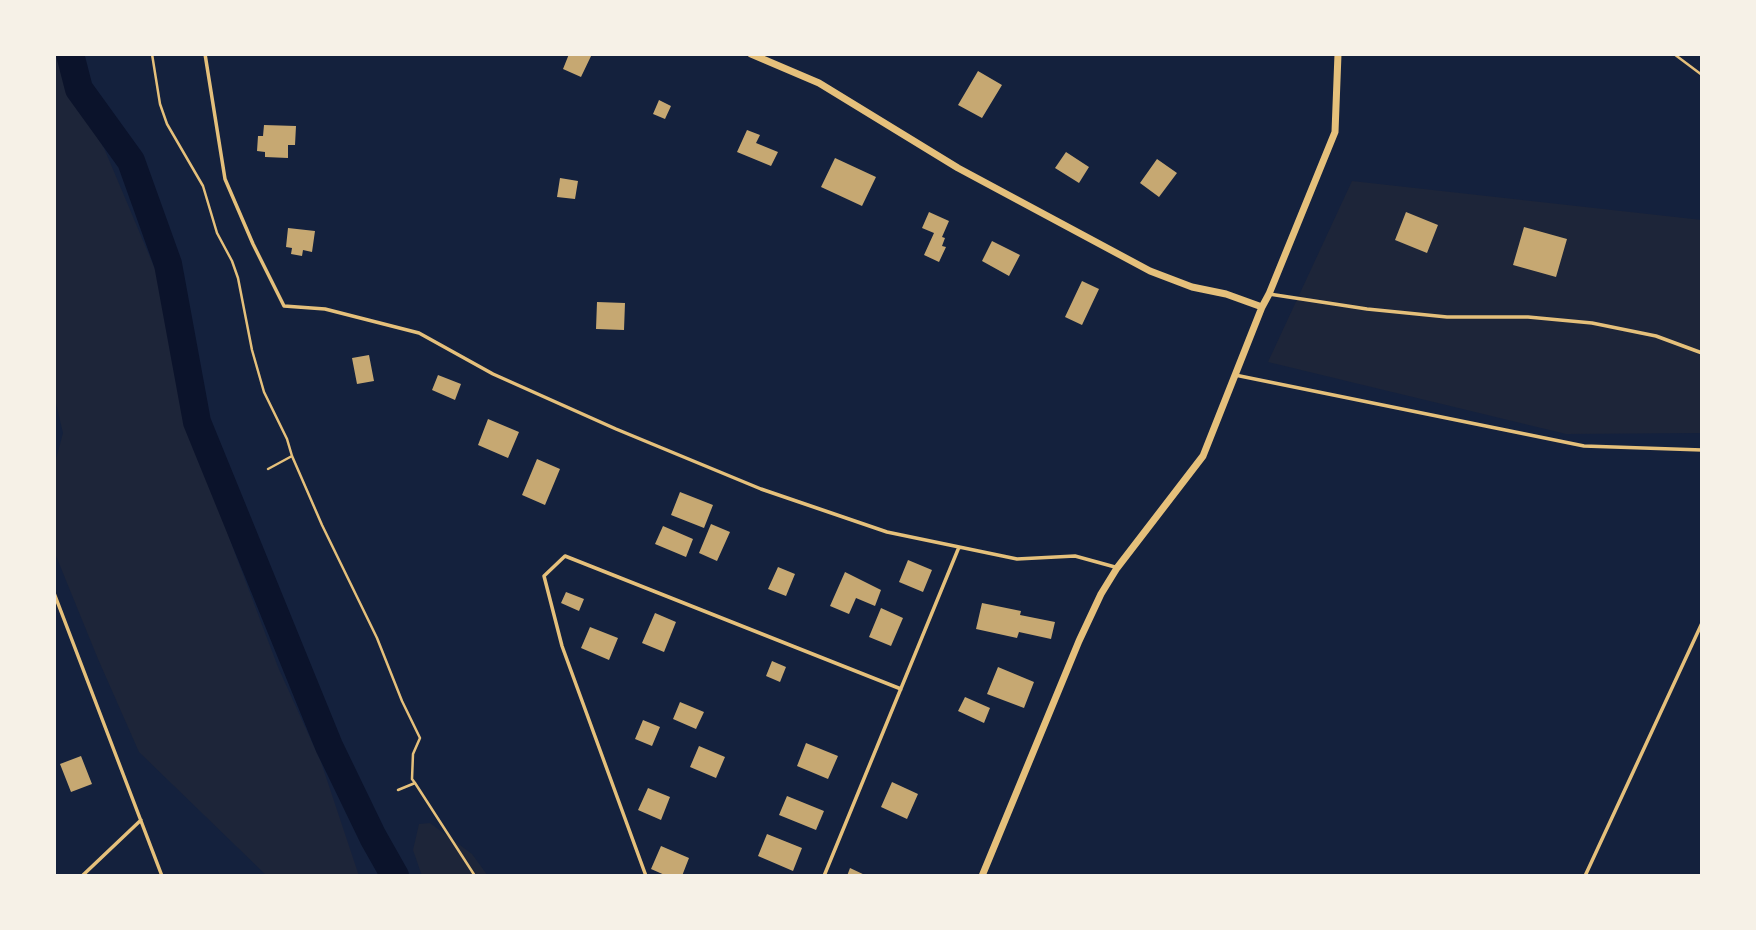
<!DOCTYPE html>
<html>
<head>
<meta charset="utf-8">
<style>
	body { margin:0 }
	#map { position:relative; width:1756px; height:930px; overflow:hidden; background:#14213d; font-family:Montserrat,sans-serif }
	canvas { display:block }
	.frame { position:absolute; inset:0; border:56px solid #f6f1e7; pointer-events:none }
</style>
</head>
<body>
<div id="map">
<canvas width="1756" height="930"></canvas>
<div class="frame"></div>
</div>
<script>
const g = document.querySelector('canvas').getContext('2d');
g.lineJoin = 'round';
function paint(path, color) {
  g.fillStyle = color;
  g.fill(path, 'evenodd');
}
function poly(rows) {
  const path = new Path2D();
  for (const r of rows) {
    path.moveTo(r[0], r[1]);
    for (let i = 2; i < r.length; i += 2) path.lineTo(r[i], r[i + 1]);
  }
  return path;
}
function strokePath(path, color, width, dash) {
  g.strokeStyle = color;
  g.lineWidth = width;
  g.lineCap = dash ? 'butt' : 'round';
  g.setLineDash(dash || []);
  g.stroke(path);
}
paint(poly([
	[54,54,63,54,78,106,104,148,163,288,174,361,230,540,278,667,321,762,359,876,267,876,139,752,98,659,54,551,54,467,63,433,54,395],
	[1352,181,1702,220,1702,433,1566,434,1268,362],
	[430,823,472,854,488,876,422,876,413,850,419,824]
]), '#1d2539');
strokePath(poly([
	[70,54,79,89,131,161,168,264,197,422,329,746,373,837,395,876]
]), '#0b132b', 28);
paint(poly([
	[569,54,592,54,581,77,563,69],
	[978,71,1002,85,982,118,958,105],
	[659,100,671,106,665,119,653,114],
	[264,125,296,126,295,145,288,145,288,158,265,157,265,152,257,151,258,136,263,136],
	[747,130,760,135,756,143,778,152,771,166,737,152],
	[1066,152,1089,167,1079,183,1055,168],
	[835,158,876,177,862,206,821,187],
	[1157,159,1177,173,1159,197,1140,183],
	[560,178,578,181,575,199,557,197],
	[929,212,949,221,942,237,945,238,942,246,946,247,939,262,924,255,934,233,922,228],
	[1406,212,1438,225,1427,253,1395,240],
	[1524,227,1567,239,1556,277,1513,265],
	[288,228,315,231,312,252,303,250,302,256,291,254,292,248,286,247],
	[992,241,1020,255,1009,276,982,261],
	[1082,281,1099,289,1082,325,1065,317],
	[597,302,625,303,624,330,596,329],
	[369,355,374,381,357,384,352,358],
	[438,375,461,384,455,400,432,390],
	[488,419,519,432,508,458,478,445],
	[537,459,560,469,545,505,522,495],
	[680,492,713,505,704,528,671,515],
	[711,524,730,532,717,561,699,553],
	[663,526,693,539,686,557,655,544],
	[908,560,932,570,923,592,899,582],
	[778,567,795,574,786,596,768,589],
	[845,572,881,590,875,606,856,598,849,614,830,606],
	[566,592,584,599,579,611,561,603],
	[982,603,1021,611,1020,615,1055,622,1051,639,1019,632,1017,638,976,629],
	[881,608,903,618,891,646,869,637],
	[655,613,676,622,664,652,642,643],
	[590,627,618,638,609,660,581,648],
	[772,661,786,667,780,682,766,676],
	[998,667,1034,682,1024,708,987,694],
	[965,697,990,708,984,723,958,711],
	[680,702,704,712,696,729,673,719],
	[643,720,660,727,652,746,635,739],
	[806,743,838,756,828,779,797,766],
	[699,746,725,757,716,778,690,767],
	[81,756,92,784,71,792,60,764],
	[892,782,918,794,907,819,881,807],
	[648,788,670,797,661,820,638,810],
	[787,796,824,811,816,830,779,815],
	[767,834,802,848,793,871,758,856],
	[661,846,689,858,682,876,667,876,651,869],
	[850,868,867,876,847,876]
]), '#c6a872');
strokePath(poly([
	[152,54,160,104,167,124,203,186,217,233,232,261,238,278,252,350,264,392,287,439,292,456,322,525,377,638,402,701,420,738,413,754,412,779,415,783],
	[1674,54,1702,75],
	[268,469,292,456],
	[398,790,415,783,475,876]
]), '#e5c07b', 2.5);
strokePath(poly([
	[205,54,225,179,253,244,284,306,325,309,419,333,493,374,616,429,761,489,887,532,1017,559,1075,556,1115,567],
	[1269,294,1367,309,1447,317,1528,317,1592,323,1656,336,1702,353],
	[1235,375,1584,446,1702,450],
	[54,593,162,876],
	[82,876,141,820],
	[646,876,562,646,544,576,565,556,901,689],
	[824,876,959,547],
	[1585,876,1702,623]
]), '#e5c07b', 3.5);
strokePath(poly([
	[751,54,819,83,958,168,1150,271,1192,287,1226,294,1262,307,1269,294,1335,132,1338,54],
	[982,876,1079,641,1101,594,1117,568,1203,456,1262,307]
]), '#e5c07b', 7);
</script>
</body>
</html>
